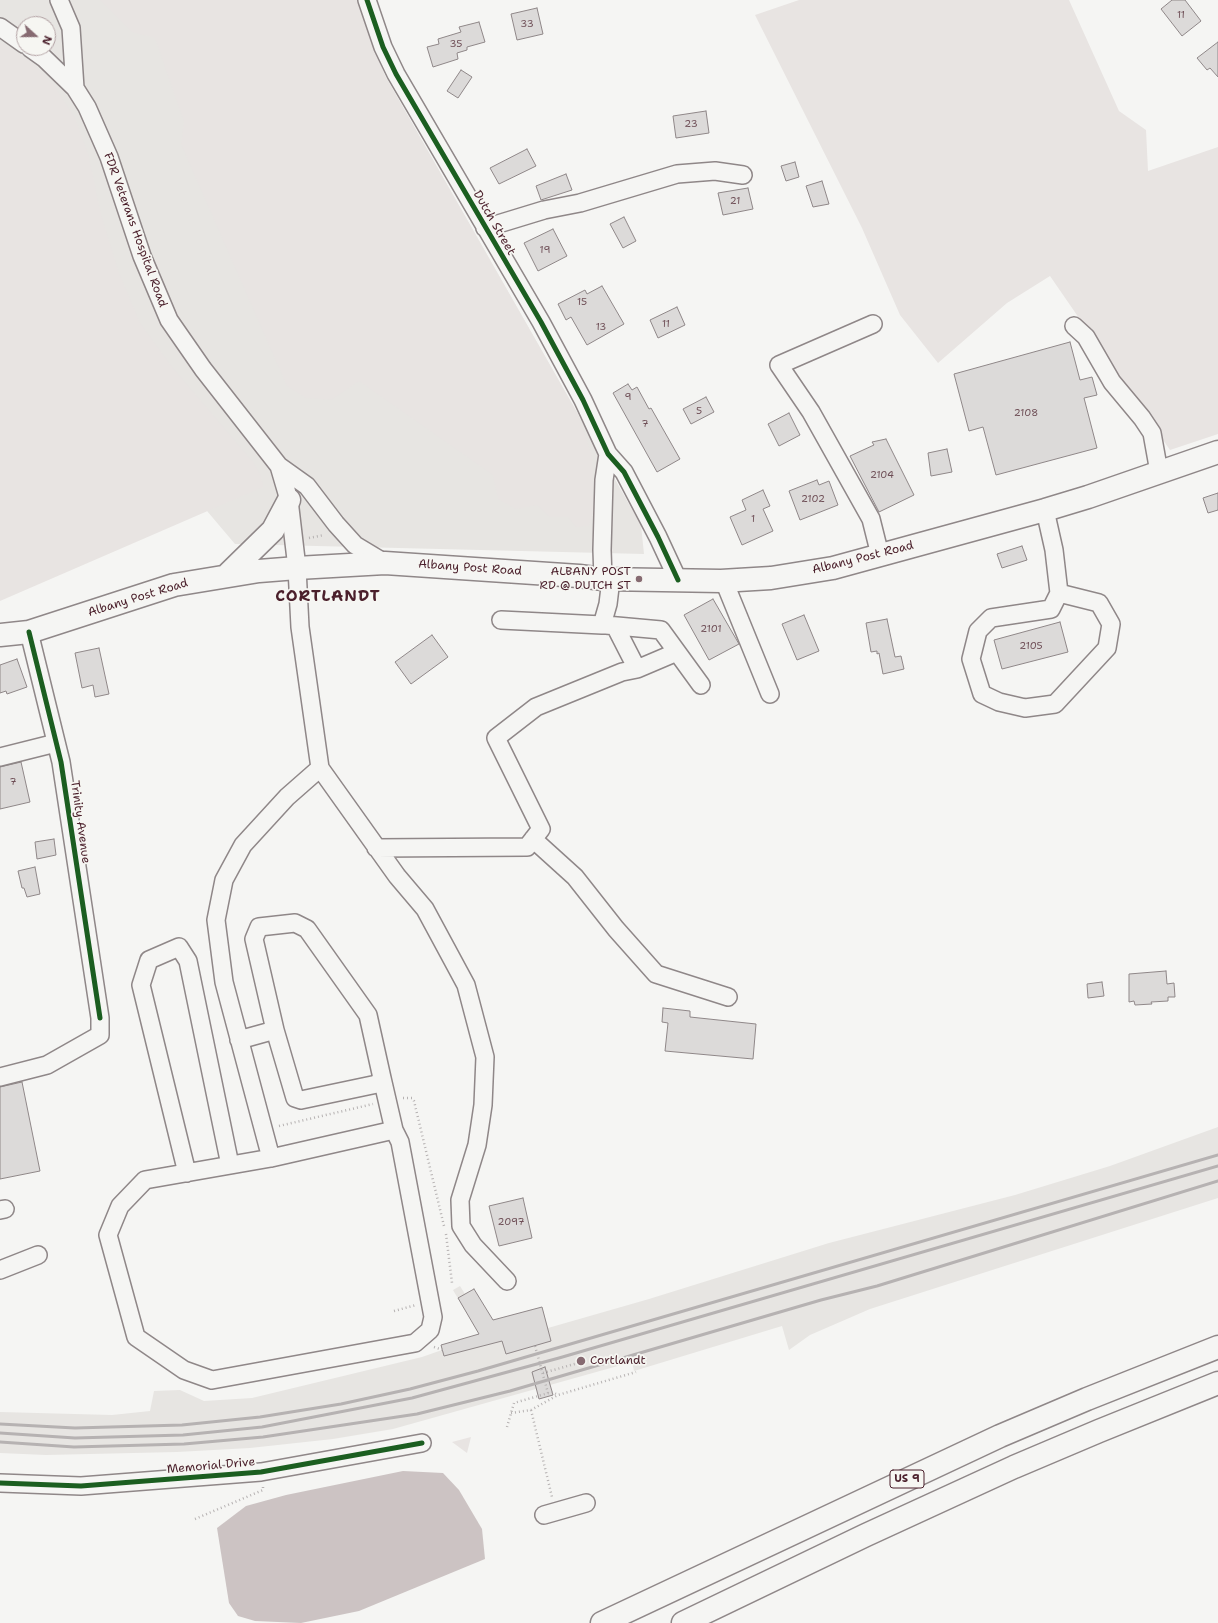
<!DOCTYPE html>
<html>
<head>
<meta charset="utf-8">
<style>
	body { margin:0 }
	#map { position:relative; width:1218px; height:1623px; overflow:hidden; background:#f5f5f3; font-family:"Shantell Sans",sans-serif }
	canvas { display:block }
	.north { position:absolute; left:16px; top:16px; width:40px; height:40px; box-sizing:border-box; background:#f6f6f2; border:1px solid #b1a0a2; border-radius:50%; rotate:111deg; font-size:11px; font-weight:700; line-height:16px; text-align:center; color:#4a1f2b }
	.north::after { content:''; display:block; margin:auto; width:14px; height:18px; background:#866a71; clip-path:polygon(50% 0,100% 100%,50% 72%,0 100%) }
</style>
</head>
<body>
<div id="map">
<canvas width="1218" height="1623"></canvas>
<div class="north">N</div>
</div>
<script>
const g = document.querySelector('canvas').getContext('2d');
g.lineJoin = 'round';
function paint(path, color) {
  g.fillStyle = color;
  g.fill(path, 'evenodd');
}
function poly(rows) {
  const path = new Path2D();
  for (const r of rows) {
    path.moveTo(r[0], r[1]);
    for (let i = 2; i < r.length; i += 2) path.lineTo(r[i], r[i + 1]);
  }
  return path;
}
function strokePath(path, color, width, dash) {
  g.strokeStyle = color;
  g.lineWidth = width;
  g.lineCap = dash ? 'butt' : 'round';
  g.setLineDash(dash || []);
  g.stroke(path);
}
function label(font, color, halo, rows, align = 'center') {
  g.font = font + ' "Shantell Sans",sans-serif';
  g.lineWidth = 3.5;
  g.setLineDash([]);
  g.textBaseline = 'middle';
  g.strokeStyle = halo;
  g.fillStyle = color;
  for (const [text, x, y, turn = 0] of rows) {
    g.save();
    g.translate(x, y);
    g.rotate((+turn || 0) * Math.PI / 180);
    g.textAlign = isNaN(turn) ? turn : align;
    if (halo) g.strokeText(text, 0, 0);
    g.fillText(text, 0, 0);
    g.restore();
  }
}
paint(poly([
	[0,0,342,0,641,525,644,554,235,544,129,419,0,286],
	[24,24,48,24,48,48,24,48],
	[1218,1127,1218,1198,870,1309,810,1335,789,1350,782,1326,634,1371,632,1362,393,1429,333,1439,250,1448,177,1452,46,1455,0,1453,0,1412,112,1415,150,1411,154,1391,180,1390,204,1401,252,1398,422,1357,442,1350,441,1345,479,1334,453,1290,460,1286,465,1294,474,1289,493,1320,542,1307,548,1328,649,1299,829,1243,1015,1195,1110,1166]
]), '#e7e5e2');
paint(poly([
	[100,0,357,0,385,76,578,414,592,456,594,510,589,526,576,527,568,517,550,517,537,505,516,509,498,499,493,475,359,381,331,400,306,398,287,386,181,144,184,122,155,38,132,32],
	[799,0,1069,0,1119,111,1146,130,1148,171,1218,147,1218,434,1170,450,1050,276,1007,303,938,363,900,315,862,228,755,15],
	[0,42,29,60,54,85,76,120,89,157,101,215,119,273,140,323,172,367,253,462,261,476,263,487,0,601],
	[471,1437,467,1453,452,1442]
]), '#e8e4e2');
paint(poly([
	[403,1471,443,1473,459,1490,482,1529,485,1559,359,1611,301,1623,255,1621,238,1616,229,1603,217,1528,246,1506,286,1495]
]), '#ccc3c3');
const building = poly([
	[1172,0,1185,0,1201,21,1182,36,1161,9,1172,0],
	[537,8,543,34,517,40,511,14,537,8],
	[479,22,485,42,467,47,467,50,457,53,458,59,433,67,427,47,439,44,438,39,461,32,459,27,479,22],
	[1218,42,1218,77,1210,68,1207,70,1197,58,1218,42],
	[461,70,472,77,458,98,447,91,461,70],
	[706,111,709,133,676,138,673,116,706,111],
	[527,149,536,166,499,184,490,168,527,149],
	[795,162,799,177,786,181,781,166,795,162],
	[566,174,572,190,541,200,536,186,566,174],
	[822,181,829,204,813,207,806,186,822,181],
	[748,188,753,209,723,215,718,193,748,188],
	[624,217,636,241,623,248,610,224,624,217],
	[553,229,567,256,538,271,524,243,553,229],
	[602,286,624,324,587,345,571,317,566,320,558,304,585,290,587,294,602,286],
	[677,307,685,325,658,338,650,320,677,307],
	[1070,342,1080,380,1092,377,1097,395,1084,398,1097,448,996,475,983,427,969,431,954,374,1070,342],
	[628,384,632,390,637,387,649,409,651,408,680,459,657,472,613,393,628,384],
	[706,397,714,412,691,424,683,409,706,397],
	[789,413,800,435,779,446,768,424,789,413],
	[886,439,914,495,879,512,850,456,874,445,872,442,886,439],
	[947,449,952,472,931,476,928,453,947,449],
	[817,480,819,485,829,481,838,505,800,520,789,491,817,480],
	[763,490,770,506,763,509,773,531,742,545,730,517,746,510,742,500,763,490],
	[1218,493,1218,510,1208,513,1203,498,1218,493],
	[1022,546,1027,560,1002,568,997,554,1022,546],
	[713,599,739,644,709,660,684,615,713,599],
	[804,615,819,651,797,660,782,624,804,615],
	[887,619,895,657,901,656,904,669,883,674,879,653,877,654,877,651,871,652,866,623,887,619],
	[1060,622,1068,652,1002,669,994,640,1060,622],
	[432,635,448,657,411,684,395,662,432,635],
	[99,648,109,694,95,697,93,685,82,688,75,653,99,648],
	[17,659,27,687,7,694,6,691,0,693,0,665,17,659],
	[21,762,30,802,0,809,0,767,21,762],
	[54,839,56,855,37,859,35,842,54,839],
	[35,867,40,894,27,897,24,888,22,888,18,871,35,867],
	[1166,971,1167,984,1174,983,1175,997,1168,997,1168,1001,1151,1002,1152,1004,1135,1005,1134,1001,1129,1002,1129,974,1166,971],
	[1102,982,1104,996,1088,998,1087,984,1102,982],
	[663,1008,690,1011,690,1017,756,1024,753,1059,665,1051,668,1023,662,1022,663,1008],
	[22,1082,40,1171,0,1179,0,1087,22,1082],
	[523,1198,532,1238,499,1246,489,1206,523,1198],
	[474,1289,493,1320,542,1307,551,1341,506,1354,502,1341,444,1356,441,1345,479,1334,458,1298,474,1289],
	[545,1367,553,1395,539,1399,532,1372,545,1367]
]);
paint(building, '#dcdad9');
strokePath(building, '#8f8788', 1);
const minor = poly([
	[59,0,71,28,75,88],
	[367,0,383,47,396,74,541,322,583,400,608,454,624,472,658,537,678,580],
	[0,27,24,44],
	[30,48,44,58,75,88,87,107,109,157,142,256,169,320,203,369,279,466,289,500,297,568,300,627,320,768,287,797,243,845,224,880,216,920,224,982,271,1158],
	[485,228,544,210,580,203,677,174,715,171,743,175],
	[873,324,779,365,811,412,871,519,880,555],
	[1074,326,1086,337,1112,382,1142,418,1152,433,1159,472],
	[279,466,307,486,336,524,355,545,385,563],
	[1045,510,1054,550,1059,593,1051,609,991,618,978,631,971,659,982,694,999,702,1025,708,1055,704,1107,648,1111,624,1099,603,1059,593],
	[603,579,602,550,604,480,608,454],
	[724,581,770,694],
	[501,620,602,625,608,604,611,579],
	[606,625,661,630,701,685],
	[637,669,677,652],
	[0,757,56,743],
	[320,768,397,876,425,909,466,985,485,1057,483,1105,477,1145,460,1200,461,1226,473,1245,507,1281],
	[533,839,575,877,616,929,656,974,728,997],
	[376,848,527,847,541,829,496,738,536,707,622,672,637,669,615,626],
	[239,1040,275,1030,254,939,259,927,295,923,307,929,368,1015,382,1078,377,1084,301,1100,295,1098,275,1030],
	[0,1077,47,1065,100,1035,100,1018,61,762,29,632],
	[382,1078,394,1130],
	[394,1130,400,1142,433,1317,430,1330,415,1343,212,1380,184,1370,136,1337,108,1235,120,1206,145,1180,271,1158,394,1130],
	[187,1173,141,985,149,960,179,947,188,961,230,1165],
	[0,1210,5,1209],
	[0,1270,38,1255],
	[0,1483,81,1486,261,1472,422,1443],
	[544,1515,586,1503]
]);
const major = poly([
	[226,576,273,530,289,500],
	[0,635,29,632,174,585,259,571,297,568,385,563,579,576,603,579,721,581,771,578,833,568,1045,510,1088,497,1218,452]
]);
const highway = poly([
	[602,1623,1000,1436,1087,1399,1218,1347],
	[683,1623,866,1535,1014,1467,1099,1431,1218,1383]
]);
strokePath(minor, '#8f8788', 20);
strokePath(major, '#8f8788', 25);
strokePath(highway, '#8f8788', 25);
strokePath(poly([
	[309,538,324,535],
	[403,1098,412,1098,414,1101,444,1226],
	[279,1126,373,1104],
	[446,1234,452,1283],
	[394,1311,416,1305],
	[434,1347,443,1350],
	[543,1373,578,1363],
	[531,1410,552,1497],
	[511,1413,531,1410,558,1395,636,1372],
	[507,1427,514,1403,552,1392,558,1395],
	[195,1519,263,1490,263,1486]
]), '#b6b2b2', 2.5, [1, 3]);
strokePath(minor, '#f5f5f3', 17);
strokePath(major, '#f5f5f3', 22);
strokePath(highway, '#f5f5f3', 22);
strokePath(poly([
	[0,1424,75,1428,182,1425,260,1417,341,1404,410,1389,478,1371,1218,1155],
	[0,1433,75,1438,183,1435,262,1427,412,1398,559,1358,1218,1166],
	[0,1442,74,1447,184,1444,263,1437,417,1414,510,1391,821,1300,877,1286,1218,1181]
]), '#b6b2b2', 3);
strokePath(poly([
	[535,1346,548,1393]
]), '#b6b2b2', 2.5, [1, 3]);
strokePath(poly([
	[367,0,383,47,396,74,541,322,583,400,608,454,624,472,658,537,678,580],
	[29,632,61,762,100,1018],
	[0,1483,81,1486,261,1472,422,1443]
]), '#1b5e20', 5);
for (const [x, y, r, color] of [
	[639,579,4,"#866a71"],
	[581,1361,5,"#866a71"]
]) {
  const dot = new Path2D();
  dot.arc(x, y, r, 0, 2 * Math.PI);
  g.fillStyle = color;
  g.fill(dot);
  strokePath(dot, '#f6f6f2', 1.5);
}
label('10px', '#6e4e56', null, [
	["11",1181,15],
	["33",527,24],
	["35",456,44],
	["23",691,124],
	["21",735,201],
	["19",545,250],
	["15",582,302],
	["11",666,324],
	["13",601,327],
	["9",628,397],
	["5",699,411],
	["2108",1026,413],
	["7",645,424],
	["2104",882,475],
	["2102",813,499],
	["1",753,519],
	["2101",711,629],
	["2105",1031,646],
	["7",13,782],
	["2097",511,1222]
]);
for (const [x, y, w] of [
	[907,1479,34]
]) {
  const box = new Path2D();
  box.roundRect(x - w / 2, y - 9, w, 18, 3);
  g.fillStyle = '#f6f6f2';
  g.fill(box);
  strokePath(box, '#4a1f2b', 1);
}
label('bold 11px', '#4a1f2b', null, [
	["US 9",907,1479]
]);
label('12px', '#4a1f2b', '#f6f6f2', [
	["Dutch Street",494,223,60],
	["FDR Veterans Hospital Road",135,230,70],
	["Albany Post Road",863,558,-14],
	["Albany Post Road",470,568,4],
	["Albany Post Road",138,598,-17],
	["Trinity Avenue",80,822,82],
	["Memorial Drive",211,1466,-5]
]);
label('12px', '#4a1f2b', '#f6f6f2', [
	["ALBANY POST",631,572],
	["RD @ DUTCH ST",631,586],
	["Cortlandt",590,1361,"left"]
], 'right');
g.letterSpacing = '1px';
label('bold 16px', '#4a1f2b', '#f6f6f2', [
	["CORTLANDT",328,597]
]);
g.letterSpacing = '0px';
</script>
</body>
</html>
